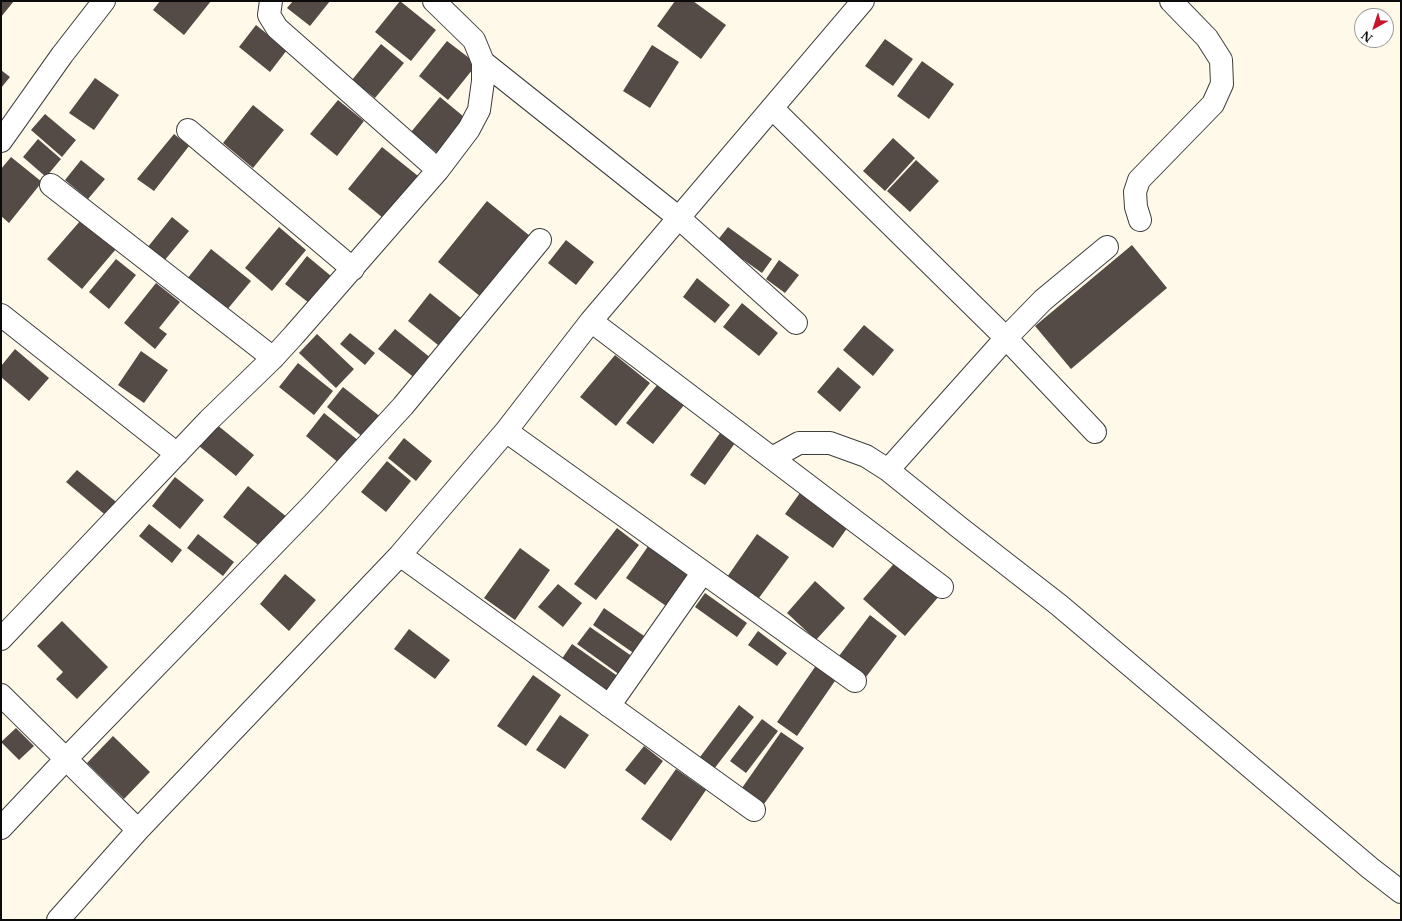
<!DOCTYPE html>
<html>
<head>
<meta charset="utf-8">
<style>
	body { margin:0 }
	#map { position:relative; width:1402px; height:921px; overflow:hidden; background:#fff9e9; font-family:"Libre Baskerville",serif }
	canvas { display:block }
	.frame { position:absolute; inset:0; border:2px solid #0b0b0b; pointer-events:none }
	.north { position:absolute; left:1354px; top:8px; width:40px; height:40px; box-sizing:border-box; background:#fff; border:1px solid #9d9d9d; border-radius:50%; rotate:219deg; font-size:11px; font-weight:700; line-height:16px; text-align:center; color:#0b0b0b }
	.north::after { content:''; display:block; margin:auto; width:14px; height:18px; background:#c9152c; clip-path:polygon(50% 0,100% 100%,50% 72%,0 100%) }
</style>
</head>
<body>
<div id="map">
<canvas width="1402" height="921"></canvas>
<div class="frame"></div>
<div class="north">N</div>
</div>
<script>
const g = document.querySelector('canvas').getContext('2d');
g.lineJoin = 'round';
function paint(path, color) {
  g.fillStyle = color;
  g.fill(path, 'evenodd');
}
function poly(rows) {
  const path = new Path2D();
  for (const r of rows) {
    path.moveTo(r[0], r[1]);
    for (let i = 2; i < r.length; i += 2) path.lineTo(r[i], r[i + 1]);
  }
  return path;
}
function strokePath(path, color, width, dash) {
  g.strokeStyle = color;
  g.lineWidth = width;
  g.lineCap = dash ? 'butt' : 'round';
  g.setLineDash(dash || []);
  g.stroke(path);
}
paint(poly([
	[1,1,14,1,1,17],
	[160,1,211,1,184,35,153,10],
	[293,1,330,1,310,26,287,8],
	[400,1,436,30,411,61,375,32],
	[675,1,693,1,726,25,701,59,657,26],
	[256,25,287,50,270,72,239,47],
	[885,39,913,59,893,86,865,66],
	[447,41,477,64,448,100,419,76],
	[381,44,404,63,375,98,352,80],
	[652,45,679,62,650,108,623,91],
	[922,61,954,84,929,119,897,96],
	[1,70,10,77,1,88],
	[95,78,119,95,94,130,69,113],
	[440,97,469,121,441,156,411,132],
	[338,100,364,121,337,156,310,134],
	[253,105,284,130,253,168,223,143],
	[45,114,76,140,62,157,31,130],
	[174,134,189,146,154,191,137,179],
	[893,138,915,158,885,191,863,171],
	[38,139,61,159,46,177,23,157],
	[382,147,418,176,383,218,348,189],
	[11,157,42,182,9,223,1,216,1,169],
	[81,160,105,179,88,199,65,180],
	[916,160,939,181,910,212,887,191],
	[487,201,530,236,481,297,438,262],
	[172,217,189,231,164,261,147,248],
	[81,220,116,249,82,289,47,259],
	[279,227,306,250,272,291,245,268],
	[728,227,772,259,762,273,717,241],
	[566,240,594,262,576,285,548,263],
	[1132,245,1167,288,1071,369,1035,326],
	[211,249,251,281,226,311,187,279],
	[307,256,331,276,309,303,285,284],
	[116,259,136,275,109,309,89,292],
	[779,260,799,275,785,293,766,279],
	[697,278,730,305,715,323,683,297],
	[156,283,180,302,159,328,167,334,155,349,124,323],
	[430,293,466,322,443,349,408,321],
	[742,303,778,333,759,356,723,327],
	[864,325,894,350,873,376,843,350],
	[395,329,432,359,416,379,378,349],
	[350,333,375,353,365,365,340,344],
	[317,334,354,369,336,388,299,353],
	[15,349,49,378,29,401,1,377,1,366],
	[141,351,168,370,144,403,118,385],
	[615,355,650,383,616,426,580,397],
	[298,363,333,391,314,415,279,387],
	[838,367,861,387,840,412,817,392],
	[658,384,684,405,653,444,626,423],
	[343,387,382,418,365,439,327,407],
	[324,413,364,445,345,468,306,436],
	[216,424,254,455,236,476,199,446],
	[720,433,735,443,705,485,690,475],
	[404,438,432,461,416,481,388,458],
	[387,461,411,481,386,512,361,492],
	[77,470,120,505,109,518,66,482],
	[175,477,204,500,180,529,152,506],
	[248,486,287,517,262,548,223,517],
	[802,490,850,524,833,548,785,514],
	[149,524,182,550,172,563,139,536],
	[617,528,639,545,596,600,574,584],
	[198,534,234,562,223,576,187,548],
	[757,534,789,557,756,602,725,580],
	[651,542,695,572,669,608,626,578],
	[520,548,550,570,515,620,484,598],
	[898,559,940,595,905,636,863,599],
	[285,574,316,600,289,631,260,604],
	[815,581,845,608,816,640,787,613],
	[558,584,582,603,563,627,538,607],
	[705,593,747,623,737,637,695,607],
	[604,608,647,638,635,654,593,625],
	[870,615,897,636,866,677,839,656],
	[62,621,108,667,77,699,56,679,63,672,37,646],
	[590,627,633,657,620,675,577,644],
	[409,629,450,660,435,679,394,649],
	[758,631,787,653,777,666,748,645],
	[572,644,619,677,608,693,561,660],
	[817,664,837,678,797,736,777,722],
	[533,675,561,695,526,746,497,726],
	[739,705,754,717,714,769,700,757],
	[560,715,589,735,565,769,536,750],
	[762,719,778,731,746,773,730,761],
	[16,728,34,746,19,760,1,742],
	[781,732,804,748,764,804,742,788],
	[113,736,150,772,124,799,87,763],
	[644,746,663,761,645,785,625,770],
	[676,769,706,790,671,841,641,819]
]), '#554b46');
const minor = poly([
	[271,1,269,15,277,28,438,170],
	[483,62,679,218,796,323],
	[772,108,1006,338,1095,432],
	[188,130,353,269],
	[1,141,62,55,104,1],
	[51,185,273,358],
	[1140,220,1136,207,1135,192,1139,180,1213,104,1222,84,1221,60,1207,38,1171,1],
	[1,315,177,454],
	[591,321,942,587],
	[506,431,855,681],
	[772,458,799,443,830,443,866,456,888,470,960,528,1059,605,1370,868,1401,892],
	[888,470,1006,338,1043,300,1107,247],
	[400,555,754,810],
	[1,639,209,420,273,358,294,335,438,170,469,129,479,110,483,81,483,62,474,40,434,1],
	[1,695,138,830],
	[609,706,703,572],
	[1,828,66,759,314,503,403,406,540,240],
	[58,920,138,830,400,555,506,431,591,321,863,1]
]);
strokePath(minor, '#3e3e3e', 24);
strokePath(minor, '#fff', 22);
</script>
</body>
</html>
